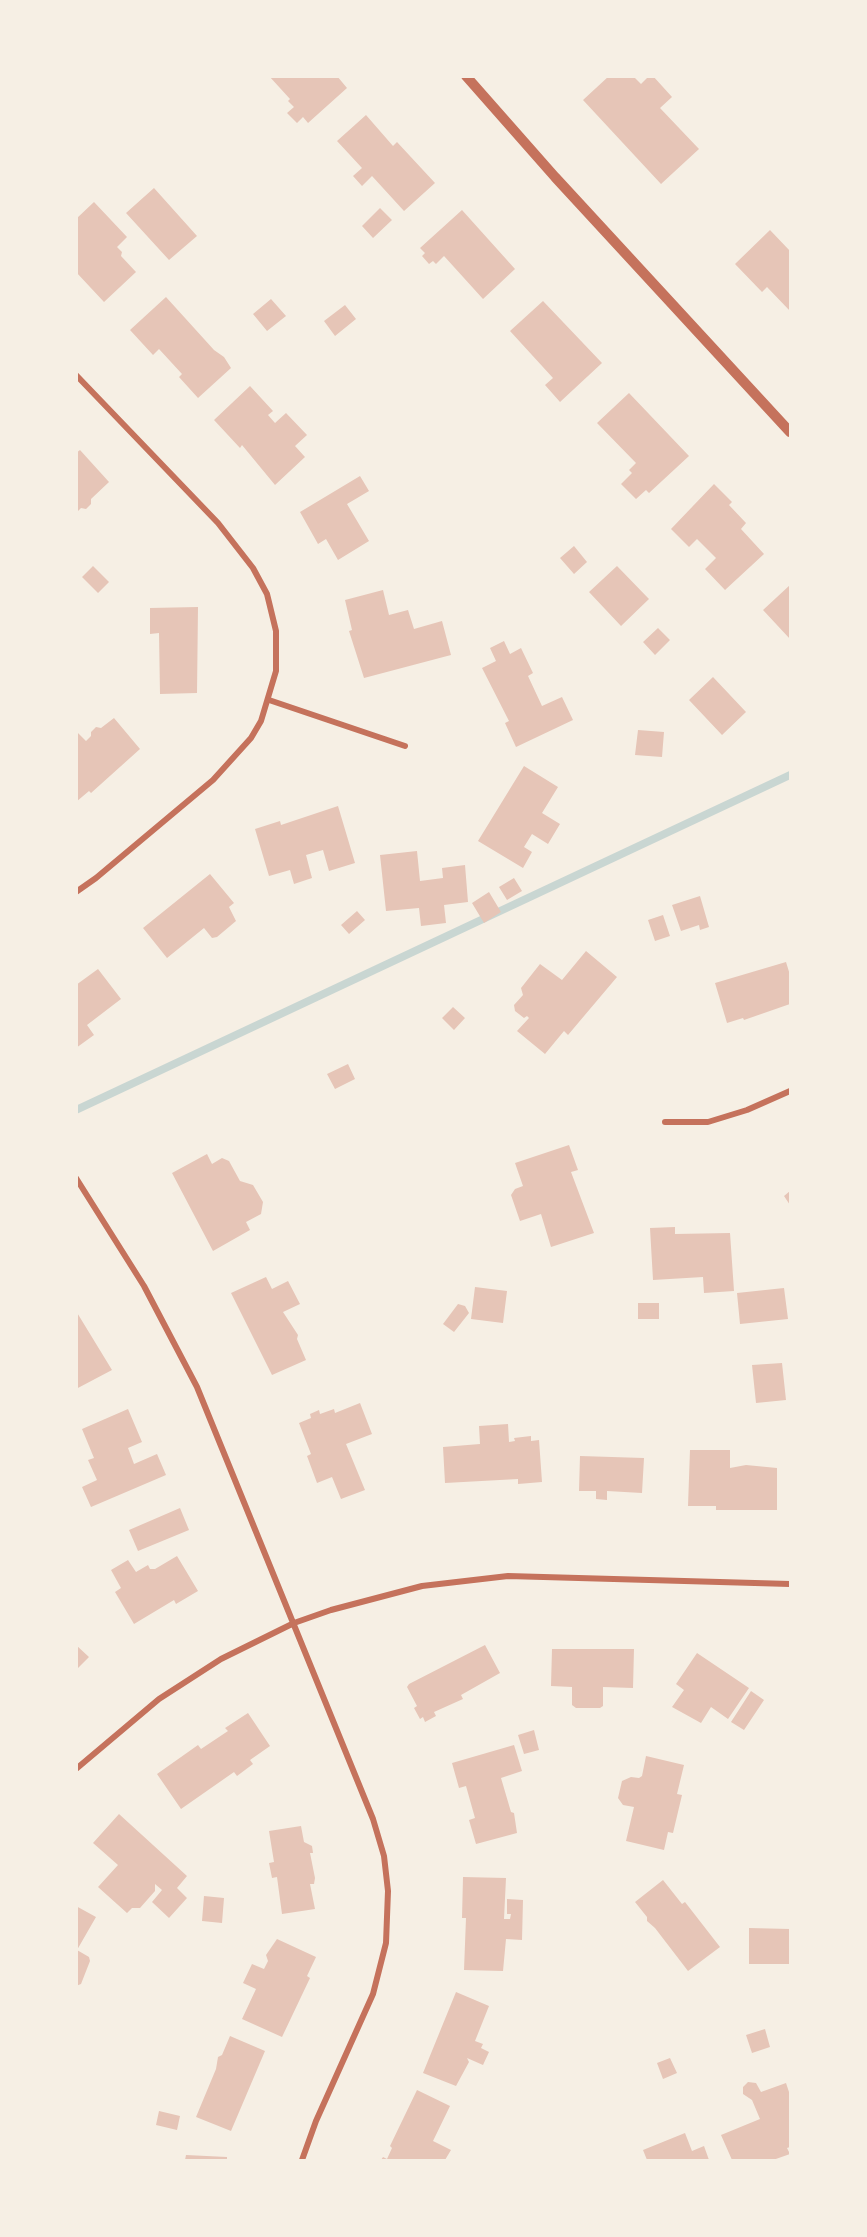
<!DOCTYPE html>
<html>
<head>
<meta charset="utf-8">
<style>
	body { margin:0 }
	#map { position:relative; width:867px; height:2237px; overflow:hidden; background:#f6efe4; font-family:"Varela Round",sans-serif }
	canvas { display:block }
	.frame { position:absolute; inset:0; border:78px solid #f6efe4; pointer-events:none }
</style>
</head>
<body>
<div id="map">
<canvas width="867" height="2237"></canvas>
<div class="frame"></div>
</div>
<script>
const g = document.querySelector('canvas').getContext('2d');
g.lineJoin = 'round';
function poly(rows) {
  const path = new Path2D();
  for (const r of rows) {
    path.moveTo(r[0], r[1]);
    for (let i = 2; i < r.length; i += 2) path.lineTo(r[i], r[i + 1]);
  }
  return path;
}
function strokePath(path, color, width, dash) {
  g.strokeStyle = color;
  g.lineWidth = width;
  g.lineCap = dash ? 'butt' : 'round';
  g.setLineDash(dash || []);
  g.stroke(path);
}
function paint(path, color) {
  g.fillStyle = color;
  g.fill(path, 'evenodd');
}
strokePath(poly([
	[76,1110,790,775]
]), '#c9d6d2', 8);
paint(poly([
	[269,76,337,76,347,88,308,123,303,117,297,123,287,113,294,107,288,101,290,99],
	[609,76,633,76,641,84,649,76,653,76,672,97,660,108,699,149,661,184,583,100],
	[366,115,393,146,397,142,435,183,404,211,372,176,362,186,353,176,362,168,337,141],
	[154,188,197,236,169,260,126,213],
	[94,202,127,237,117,247,122,252,121,256,136,272,104,302,76,272,76,219],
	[380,208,392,220,373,238,362,226],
	[462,210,515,269,483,299,444,256,436,264,433,261,429,264,422,256,425,253,420,248],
	[770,230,790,251,790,311,767,287,762,292,735,264],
	[166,297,214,350,224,357,231,368,198,398,179,377,182,374,159,349,153,355,130,330],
	[271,299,286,316,267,331,253,314],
	[543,301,602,363,560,402,545,385,553,378,510,331],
	[345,305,356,319,335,336,324,321],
	[250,386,273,411,268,415,275,423,286,413,307,435,295,446,305,457,275,485,242,445,240,448,214,420],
	[629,393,689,456,649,493,646,490,636,499,621,484,632,473,629,470,636,463,597,423],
	[80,450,109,482,91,499,91,504,86,509,81,508,76,513,76,453],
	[360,476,369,491,347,504,369,541,338,560,326,539,318,544,300,512],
	[714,484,732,502,729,505,746,523,741,529,764,554,725,590,705,569,716,558,697,539,689,547,671,529],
	[574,546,587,562,574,574,560,558],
	[93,566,109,582,98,593,82,577],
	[617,566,649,599,621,626,589,592],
	[790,585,790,639,763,610],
	[383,590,389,615,408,610,414,629,442,621,451,655,364,678,349,631,352,630,345,600],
	[198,607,197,693,160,694,159,633,150,634,150,608],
	[658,628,670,640,655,655,643,642],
	[504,641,510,654,521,648,533,673,528,676,542,706,562,697,573,720,516,747,505,723,509,721,482,668,496,661,490,648],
	[713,677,746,712,722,735,689,700],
	[114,718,140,749,91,793,89,791,76,802,76,731,86,741,91,736,91,732,96,727,101,728],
	[638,730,664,732,662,757,635,755],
	[524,766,558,787,542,813,560,824,548,844,532,834,524,847,532,852,523,868,478,841],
	[338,806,355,863,329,871,323,850,306,855,312,878,294,884,290,870,269,876,255,829,280,821,281,825],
	[417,851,420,881,443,878,442,868,465,865,468,902,444,905,446,923,421,926,419,908,386,911,380,855],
	[210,874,234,903,229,907,236,921,217,937,212,938,204,928,167,958,143,928],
	[514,878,522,891,507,900,499,887],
	[489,892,501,912,484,923,472,903],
	[700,896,709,927,700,930,699,925,681,931,672,905],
	[357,911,365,920,349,934,341,925],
	[663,915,670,936,655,941,648,920],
	[586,951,617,977,568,1035,564,1031,545,1054,517,1031,529,1018,527,1016,524,1018,515,1011,514,1005,523,995,521,988,540,964,562,980],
	[786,962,790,975,790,1004,744,1020,743,1018,727,1023,715,983],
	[98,969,121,999,87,1025,94,1035,76,1048,76,985],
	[453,1007,465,1018,454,1030,442,1018],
	[348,1064,355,1079,335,1089,327,1074],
	[569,1145,578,1170,571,1172,594,1233,551,1247,541,1214,520,1221,511,1195,515,1189,523,1186,515,1163],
	[207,1154,212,1164,222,1158,229,1161,240,1181,253,1185,263,1202,261,1214,246,1222,250,1230,213,1251,172,1173],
	[790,1191,790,1205,784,1196],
	[675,1227,675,1234,730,1233,734,1291,704,1293,703,1277,653,1280,650,1228],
	[266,1277,272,1289,288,1281,300,1304,283,1312,298,1335,297,1339,306,1360,272,1375,231,1293],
	[475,1287,507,1291,503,1323,471,1319],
	[784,1288,788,1319,740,1324,737,1293],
	[638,1303,659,1303,659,1319,638,1319],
	[458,1304,465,1306,469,1313,454,1332,443,1324],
	[76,1311,112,1370,76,1389],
	[782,1363,786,1400,756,1403,752,1365],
	[360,1403,372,1434,346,1444,365,1490,341,1499,332,1477,317,1483,307,1456,311,1454,299,1423,311,1418,310,1414,319,1410,320,1414,334,1409,335,1413],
	[128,1409,142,1442,128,1448,134,1464,157,1454,166,1475,91,1507,82,1487,97,1480,88,1460,94,1458,82,1429],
	[508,1424,509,1442,515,1441,514,1438,531,1436,531,1441,539,1440,542,1482,518,1484,518,1479,445,1483,443,1447,480,1444,479,1426],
	[690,1450,730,1450,730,1468,746,1465,777,1468,777,1510,716,1510,716,1506,688,1506],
	[580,1456,644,1458,642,1493,607,1491,607,1500,596,1499,596,1491,579,1491],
	[180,1508,189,1530,138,1551,129,1530],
	[177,1556,198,1591,176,1604,174,1600,134,1624,115,1592,121,1588,111,1570,128,1560,136,1572,148,1565,150,1569,155,1569],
	[76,1645,89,1657,76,1670],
	[485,1645,500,1673,461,1695,463,1699,434,1712,436,1716,425,1722,423,1717,420,1719,414,1708,417,1706,407,1687,409,1684],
	[552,1649,634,1649,633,1688,603,1687,603,1706,600,1708,576,1708,572,1705,572,1687,551,1686],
	[697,1653,749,1688,728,1719,711,1707,701,1723,672,1707,684,1690,676,1684],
	[751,1691,764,1700,744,1730,731,1722],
	[248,1713,270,1746,250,1760,253,1764,237,1776,234,1772,181,1809,157,1774,198,1745,201,1749,228,1731,225,1728],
	[534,1730,539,1750,524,1754,518,1735],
	[514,1745,522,1771,501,1778,511,1812,514,1813,517,1833,476,1844,469,1820,475,1818,466,1786,459,1788,452,1763],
	[646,1756,684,1765,677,1794,682,1795,673,1833,668,1832,664,1850,626,1841,634,1807,623,1805,618,1798,622,1781,631,1777,639,1778,642,1776],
	[119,1814,187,1876,177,1888,187,1898,169,1918,152,1902,162,1890,155,1884,155,1891,140,1908,132,1908,127,1913,98,1887,118,1865,93,1843],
	[301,1826,304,1842,312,1846,313,1853,310,1853,315,1878,314,1884,310,1884,315,1909,282,1914,277,1877,272,1878,269,1863,274,1862,269,1831],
	[463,1877,506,1878,504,1919,510,1919,511,1914,507,1914,507,1899,523,1900,522,1940,506,1939,503,1971,464,1970,466,1918,462,1918],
	[663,1880,682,1904,685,1902,720,1947,688,1971,655,1928,647,1921,647,1917,635,1902],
	[204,1896,224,1898,222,1923,202,1921],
	[76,1906,96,1917,77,1950,89,1957,90,1961,81,1984,76,1986],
	[749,1928,790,1929,790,1964,749,1964],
	[277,1939,316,1957,307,1976,310,1978,282,2037,242,2019,256,1989,243,1983,252,1964,264,1969,268,1961,266,1955],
	[456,1992,489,2006,475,2041,483,2044,481,2048,489,2052,483,2065,467,2058,469,2062,456,2086,423,2073],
	[765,2029,770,2047,752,2053,746,2035],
	[230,2036,265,2051,231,2131,196,2117,216,2069,218,2057,222,2055],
	[670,2058,677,2073,663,2079,657,2063],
	[748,2082,756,2083,761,2092,786,2083,790,2095,790,2147,787,2148,790,2154,773,2160,732,2160,721,2135,760,2119,752,2100,743,2094,743,2087],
	[417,2090,450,2106,433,2141,451,2150,445,2160,381,2160,383,2157,387,2159,392,2148,390,2146],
	[159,2111,180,2116,177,2130,156,2125],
	[685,2133,692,2151,704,2146,709,2160,647,2160,643,2150],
	[186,2155,227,2157,227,2160,185,2160]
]), '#e6c5b7');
strokePath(poly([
	[76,375,218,523,253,568,267,594,276,631,276,671,261,721,251,738,213,780,96,878,76,892],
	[269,700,405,746],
	[665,1122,708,1122,747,1110,790,1091],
	[76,1178,144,1286,197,1387,373,1819,384,1856,388,1891,386,1943,373,1994,316,2121,302,2160],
	[76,1769,159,1699,221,1659,294,1623,331,1610,422,1586,508,1576,790,1584]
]), '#c5725c', 6);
strokePath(poly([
	[466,76,555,177,790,432]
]), '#c5725c', 10);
</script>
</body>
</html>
